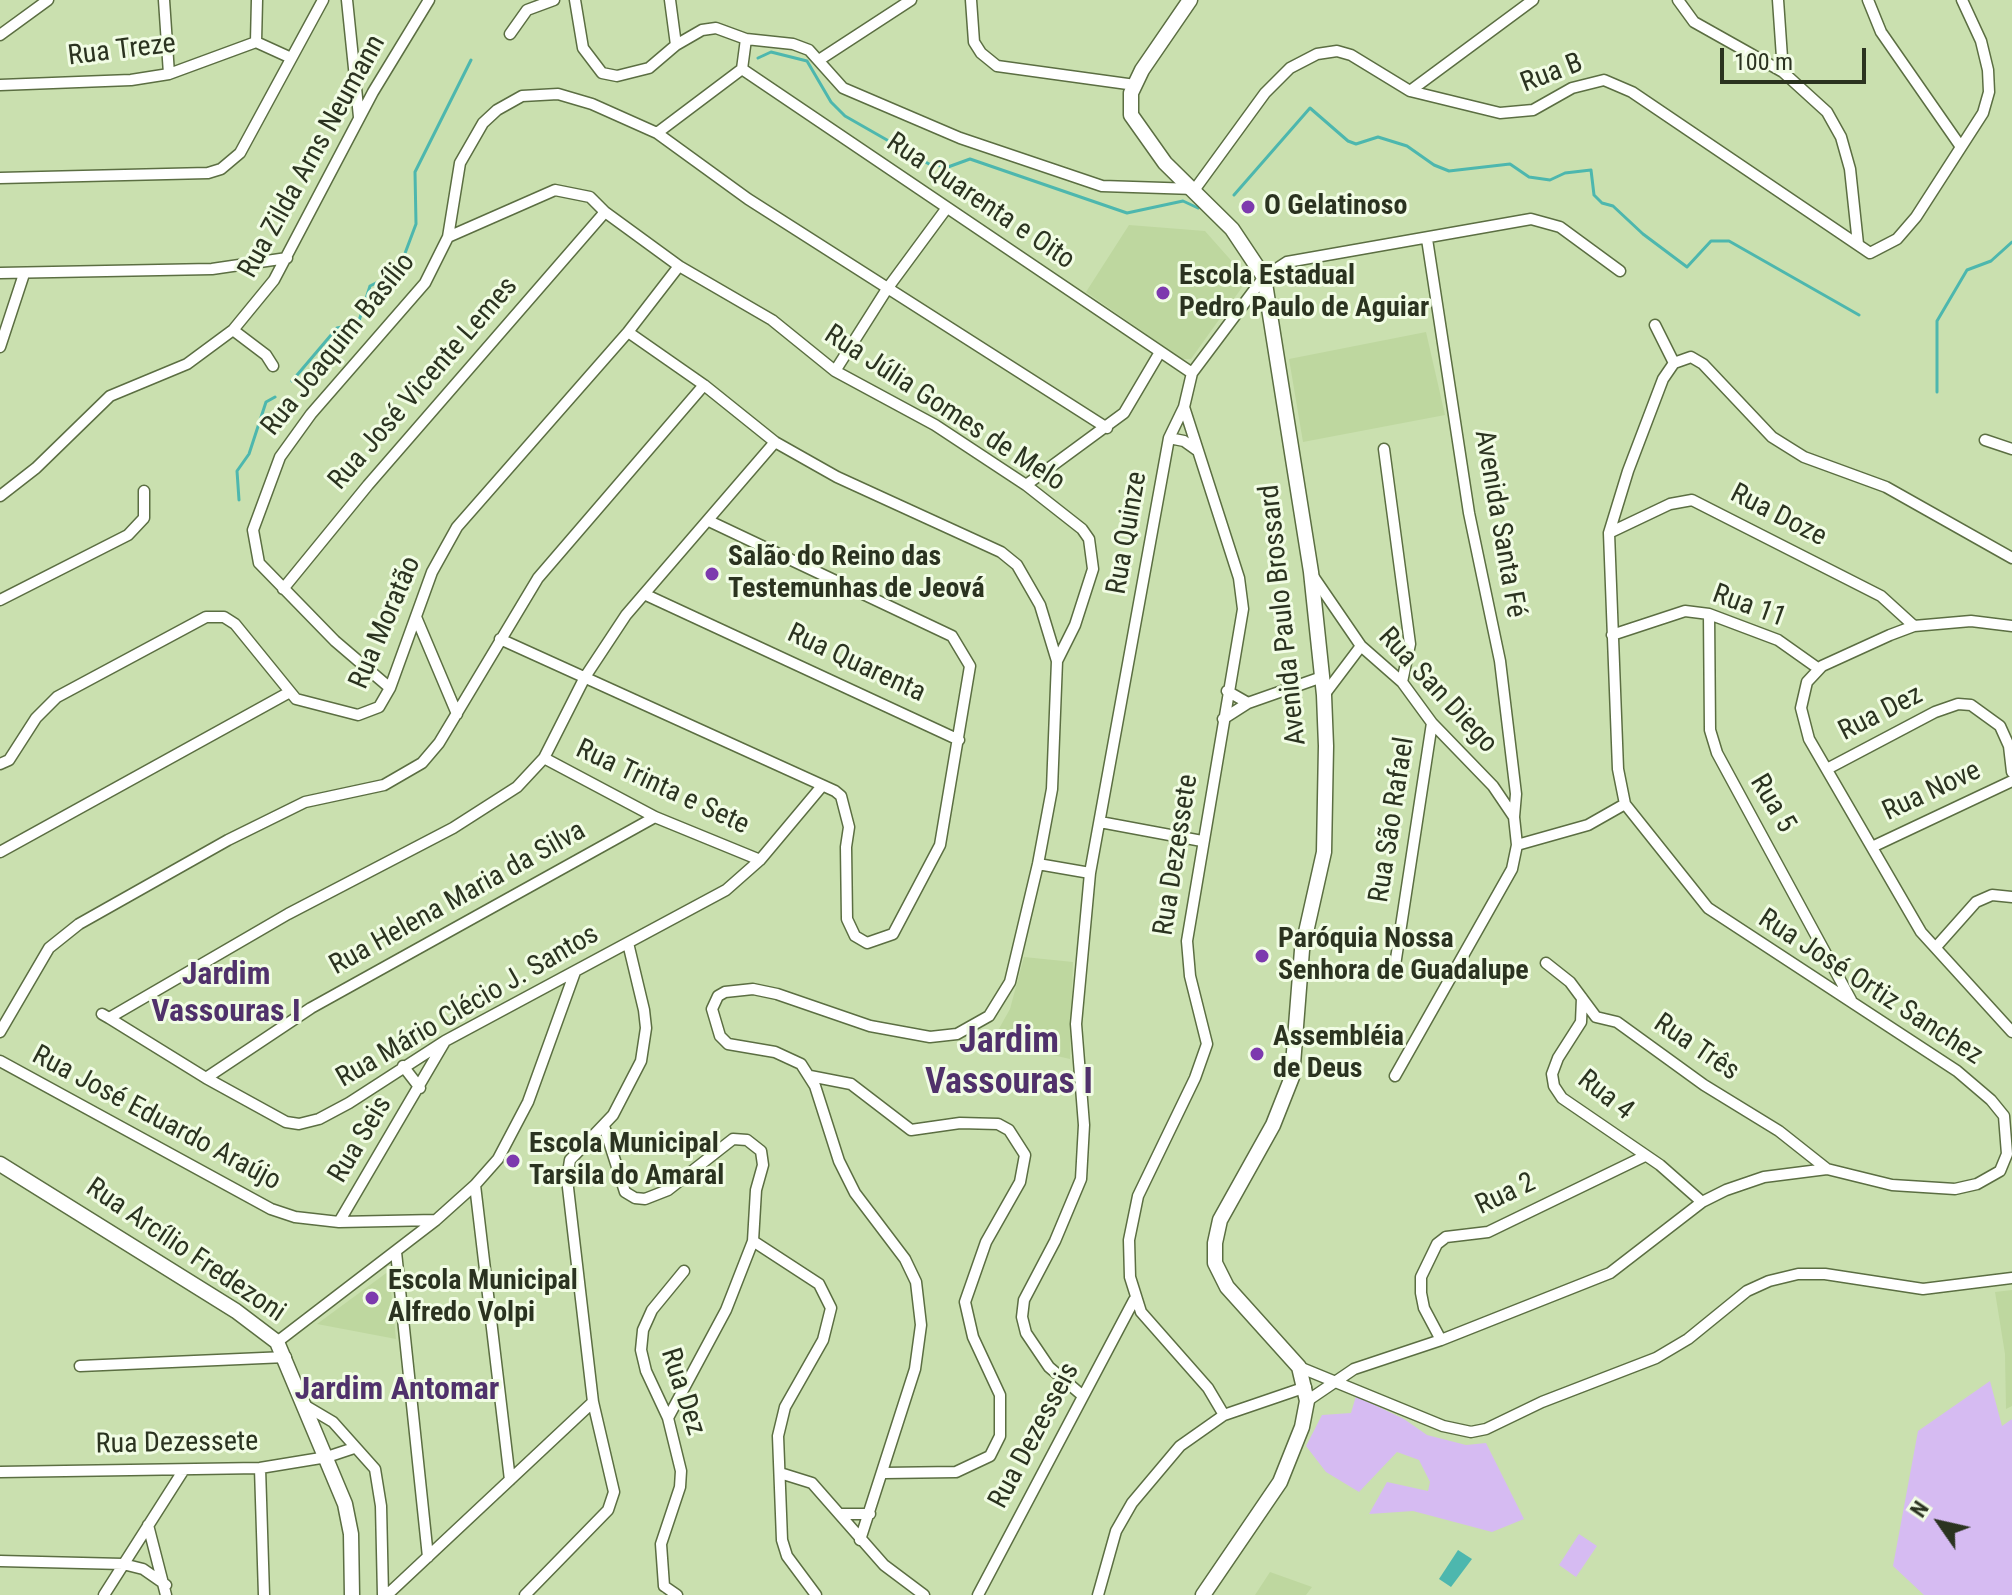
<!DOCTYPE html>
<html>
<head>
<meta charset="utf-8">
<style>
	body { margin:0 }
	#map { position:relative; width:2012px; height:1595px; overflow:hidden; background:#cae0af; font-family:"Roboto Condensed",sans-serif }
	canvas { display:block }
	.north { position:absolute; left:1900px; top:1483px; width:80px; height:80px; -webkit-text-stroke:6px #f1fce4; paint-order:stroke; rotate:304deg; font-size:22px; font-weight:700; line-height:32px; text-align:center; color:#2b3320 }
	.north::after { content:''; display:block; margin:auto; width:28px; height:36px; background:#2b3320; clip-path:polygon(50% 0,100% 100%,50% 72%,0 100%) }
	.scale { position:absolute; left:1720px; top:48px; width:146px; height:36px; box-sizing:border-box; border:4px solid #2b3320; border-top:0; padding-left:10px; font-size:24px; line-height:28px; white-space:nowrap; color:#2b3320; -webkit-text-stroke:6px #f1fce4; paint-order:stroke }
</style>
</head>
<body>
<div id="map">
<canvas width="2012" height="1595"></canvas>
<div class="north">N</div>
<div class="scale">100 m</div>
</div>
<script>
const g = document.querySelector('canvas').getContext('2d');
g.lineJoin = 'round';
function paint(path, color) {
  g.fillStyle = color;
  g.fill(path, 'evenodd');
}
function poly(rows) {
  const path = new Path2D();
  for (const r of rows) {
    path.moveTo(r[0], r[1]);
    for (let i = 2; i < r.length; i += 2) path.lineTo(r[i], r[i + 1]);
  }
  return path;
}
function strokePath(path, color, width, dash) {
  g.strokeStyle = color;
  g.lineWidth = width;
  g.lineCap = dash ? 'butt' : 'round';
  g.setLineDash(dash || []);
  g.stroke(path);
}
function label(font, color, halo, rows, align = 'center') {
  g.font = font + ' "Roboto Condensed",sans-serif';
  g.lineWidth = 6;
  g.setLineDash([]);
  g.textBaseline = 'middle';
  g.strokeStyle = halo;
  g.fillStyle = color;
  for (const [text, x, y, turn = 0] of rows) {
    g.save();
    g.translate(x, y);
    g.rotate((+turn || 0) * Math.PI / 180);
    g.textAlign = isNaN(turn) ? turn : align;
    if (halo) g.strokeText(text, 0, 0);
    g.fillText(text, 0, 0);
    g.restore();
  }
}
paint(poly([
	[1129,225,1205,231,1244,275,1243,286,1191,359,1182,359,1086,292],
	[1426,332,1445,415,1303,442,1289,359],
	[1024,957,1073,962,1070,1059,992,1041,1010,1009],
	[389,1271,396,1339,317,1324],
	[2012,1290,2012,1406,2006,1409,2005,1354,1995,1292],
	[1270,1572,1312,1587,1306,1595,1255,1595]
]), '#bed79f');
paint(poly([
	[1990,1381,2002,1426,2012,1419,2012,1595,1924,1595,1893,1566,1918,1431],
	[1356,1396,1404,1419,1427,1435,1466,1445,1486,1443,1524,1519,1492,1532,1413,1511,1369,1514,1387,1482,1428,1491,1430,1482,1419,1460,1397,1452,1359,1492,1326,1472,1306,1446,1322,1415,1351,1413],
	[1579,1534,1597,1546,1576,1577,1559,1565]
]), '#d6bbf2');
paint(poly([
	[1458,1550,1472,1559,1451,1587,1439,1579]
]), '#4db7ae');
strokePath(poly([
	[758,58,771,52,807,61,831,102,845,116,929,164,948,167,970,159,1127,213,1183,201,1198,208],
	[1234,195,1310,108,1348,141,1356,144,1378,137,1407,146,1434,165,1449,171,1510,164,1529,177,1550,180,1565,173,1591,170,1594,195,1602,203,1613,206,1643,234,1687,267,1711,241,1729,241,1859,315],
	[292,381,337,328,358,324,370,286,398,272,416,224,415,172,471,60],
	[1937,392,1937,321,1967,270,1991,261,2012,242],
	[239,500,237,471,249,454,266,402,275,397]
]), '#4db7ae', 3);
const street = poly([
	[164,0,169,74],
	[347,0,359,117],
	[575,0,583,48,602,73,617,76,649,68,676,45,702,30,716,28,746,39,793,44,809,50,843,88,960,138,1102,186,1195,189,1265,93,1290,68,1317,54,1337,51,1351,55,1410,91,1500,113,1533,110,1572,88,1604,80,1632,92,1870,253,1897,239,1916,217,1983,113,1989,92,1988,70,1981,41,1962,0],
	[670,0,676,45],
	[971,0,974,42,981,53,997,66,1135,85],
	[1678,0,1694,22,1783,72,1827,112,1841,137,1850,169,1858,244],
	[1778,0,1783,72],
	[1868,0,1881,32,1961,147],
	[510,34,527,10,554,0],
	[0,35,48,0],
	[256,42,257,0],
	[819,60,911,0],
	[742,69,1192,373],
	[742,69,746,39],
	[0,85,131,80,169,74,256,42,289,57],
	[1410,91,1533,0],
	[657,133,748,199,1107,428],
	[0,178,208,173,221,169,240,153,323,0],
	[448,237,555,190,590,197,605,212,679,266,772,320,835,371,935,425,1026,485,1082,529,1089,539,1093,569,1075,625,1057,661,1052,789,1038,864,1010,982,989,1016,957,1034,930,1037,870,1026,777,994,753,989,725,992,718,996,712,1009,720,1036,728,1044,775,1052,801,1064,815,1086,839,1161,855,1193,905,1259,916,1282,921,1325,915,1369,860,1540],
	[1427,239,1469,513,1500,661,1516,794,1514,817],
	[0,273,212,269,287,258],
	[1655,325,1674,363],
	[233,330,266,355,273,366],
	[628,332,704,385,775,442,837,477,1001,552,1017,565,1040,605,1057,661],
	[0,347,24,274],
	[1674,363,1691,357,1703,364,1772,437,1804,457,1886,487,2012,558],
	[835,371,887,289,946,209],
	[1184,407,1239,578,1243,609,1187,941,1190,976,1207,1044,1195,1078,1138,1196,1129,1240,1130,1277,1141,1312,1208,1388,1224,1415],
	[1169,438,1184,441,1198,451],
	[1985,440,2012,449],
	[1384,449,1410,644,1402,682],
	[1026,485,1124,413,1160,352],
	[0,496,36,468,110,396,187,364,233,330,274,280,373,92,429,0],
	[1609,533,1670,504,1692,500,1881,596,1914,626],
	[1313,576,1361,646,1402,682,1432,723,1493,786,1514,817,1517,845,1512,869,1395,1076],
	[283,589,368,485,605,212],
	[644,594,959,740],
	[0,600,128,535,144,518,144,491],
	[1709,614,1710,730,1717,753,1851,1000],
	[416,617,457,714],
	[2012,626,1971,621,1914,626,1890,635,1822,666,1807,682,1801,708,1809,739,1921,932,2012,1032],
	[1612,635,1685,611,1709,614,1778,640,1819,669],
	[500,639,835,791,841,796,849,827,846,847,847,919,855,936,867,943,893,934,940,845,970,666,952,636,709,521],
	[390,688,335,641,259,563,253,530,280,457,311,414,425,283,448,237,460,163,483,123,497,110,522,96,558,94,592,104,657,133,742,69],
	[1227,691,1248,703],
	[1324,695,1361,646],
	[1223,719,1248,703,1322,677],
	[544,758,655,817,760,860],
	[0,764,9,760,36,718,57,697,206,617,224,617,235,624,296,699,358,715,379,707,390,688,432,572,457,527,628,332,679,266],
	[1827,769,1935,712,1958,704,1971,705,2000,726,2009,746,2012,772],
	[1100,822,1202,841],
	[1517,845,1588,825,1625,804],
	[1872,847,2012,781],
	[0,852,288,693],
	[1038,864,1090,873],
	[1936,947,1976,902,1992,895,2012,897],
	[1546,963,1570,982,1596,1017,1617,1022,1704,1085,1779,1131,1827,1169],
	[1394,972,1432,723],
	[1582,998,1581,1022,1558,1058,1552,1074,1554,1086,1562,1098,1660,1165,1702,1202],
	[102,1014,109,1018,288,914,453,828,517,787,544,758,585,677,626,615,775,442],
	[109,1018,206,1078,286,1122,299,1124,319,1119,349,1103,445,1041,726,890,760,860,822,786],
	[0,1032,49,948,79,924,228,840,305,802,384,785,422,763,439,743,538,578,704,385],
	[0,1061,271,1209,295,1217,339,1222,436,1220],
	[403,1066,420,1088],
	[810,1076,851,1084,911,1130,960,1123,998,1124,1009,1130,1025,1155,1020,1182,986,1242,965,1302,973,1337,1000,1395,1000,1436,990,1456,956,1472,884,1473],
	[206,1078,311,1008,655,817],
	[604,1126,625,1192,635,1198,645,1199,668,1190,733,1139,747,1140,761,1151,763,1165,756,1190,753,1241,726,1310,668,1418],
	[475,1185,510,1480],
	[339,1222,444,1043],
	[753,1241,819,1284,831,1308,823,1340,785,1407,778,1436,782,1540,787,1556,816,1595],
	[396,1252,428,1557],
	[1441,1340,1424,1308,1421,1293,1421,1277,1437,1244,1446,1237,1488,1232,1645,1156],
	[277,1342,436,1220,475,1185,498,1159,528,1102,575,972],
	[80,1366,286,1357],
	[1299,1367,1443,1426,1471,1432,1486,1429,1542,1402,1656,1358,1688,1339,1747,1291,1769,1281,1798,1274,1825,1274,1923,1289,2012,1278],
	[1083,1396,1049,1367,1026,1333,1022,1317,1024,1300,1055,1241,1081,1179,1084,1125,1076,1024,1090,873,1169,438,1184,407,1192,373,1264,277,1287,262,1531,219,1560,227,1620,271],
	[1307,1401,1354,1369,1441,1340,1610,1273,1702,1202,1726,1190,1764,1177,1827,1169,1892,1185,1955,1189,1977,1184,2000,1171,2007,1154,2004,1116,1991,1100,1957,1071,1708,908,1625,804,1618,769,1609,533,1628,471,1663,379,1674,363],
	[306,1406,333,1422,375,1469,381,1506,383,1595],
	[260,1468,264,1595],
	[0,1472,260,1468,327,1457,354,1448],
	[780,1473,812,1483,884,1565,924,1595],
	[840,1514,870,1514],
	[148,1525,166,1595],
	[0,1561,123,1564,143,1569,166,1585],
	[664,1586,661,1544,680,1487,681,1471,668,1418,646,1371,641,1350,643,1330,652,1310,684,1271],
	[664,1586,677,1595],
	[104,1595,183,1471],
	[387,1595,593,1402],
	[525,1595,608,1510,614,1492,593,1402,567,1179,570,1160,613,1115,641,1061,646,1028,644,1010,628,943],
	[978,1595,1134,1300],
	[1098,1595,1116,1531,1132,1503,1180,1446,1224,1415,1306,1387]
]);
const secondary = poly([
	[1190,0,1142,70,1131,93,1131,115,1165,163,1232,229,1264,277,1311,572,1324,695,1326,746,1324,852,1302,950,1292,1077,1273,1125,1220,1220,1215,1243,1215,1263,1227,1287,1299,1367,1307,1401,1302,1427,1280,1482,1203,1595],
	[0,1164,236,1311,277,1342,345,1504,351,1534,352,1595]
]);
strokePath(street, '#5b6e42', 13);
strokePath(secondary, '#5b6e42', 17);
strokePath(street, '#fff', 10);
strokePath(secondary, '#fff', 14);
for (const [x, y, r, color] of [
	[1248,207,8,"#7d3aae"],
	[1163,293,8,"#7d3aae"],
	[712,574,8,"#7d3aae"],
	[1262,956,8,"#7d3aae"],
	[1257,1054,8,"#7d3aae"],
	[513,1161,8,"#7d3aae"],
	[372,1298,8,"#7d3aae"]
]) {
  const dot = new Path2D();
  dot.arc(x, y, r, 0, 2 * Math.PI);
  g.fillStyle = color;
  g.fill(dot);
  strokePath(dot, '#f1fce4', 3);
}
label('28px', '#2b3320', '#f1fce4', [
	["Rua Treze",122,51,-7],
	["Rua B",1552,74,-21],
	["Rua Zilda Arns Neumann",313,157,-61],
	["Rua Quarenta e Oito",980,202,34],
	["Rua Joaquim Basílio",339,345,-51],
	["Rua José Vicente Lemes",424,384,-49],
	["Rua Júlia Gomes de Melo",944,409,33],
	["Rua Doze",1778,516,27],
	["Avenida Santa Fé",1499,524,80],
	["Rua Quinze",1128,533,-80],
	["Rua 11",1749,607,20],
	["Avenida Paulo Brossard",1284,615,-96],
	["Rua Moratão",386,623,-67],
	["Rua Quarenta",856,664,25],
	["Rua San Diego",1437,691,47],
	["Rua Dez",1881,714,-27],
	["Rua Trinta e Sete",662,788,25],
	["Rua Nove",1932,792,-25],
	["Rua 5",1772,804,59],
	["Rua São Rafael",1393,820,-81],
	["Rua Dezessete",1177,855,-81],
	["Rua Helena Maria da Silva",458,899,-29],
	["Rua José Ortiz Sanchez",1870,988,33],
	["Rua Mário Clécio J. Santos",468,1007,-30],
	["Rua Três",1696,1048,34],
	["Rua 4",1605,1096,38],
	["Rua José Eduardo Araújo",156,1119,28],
	["Rua Seis",361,1140,-59],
	["Rua 2",1506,1195,-25],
	["Rua Arcílio Fredezoni",185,1251,34],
	["Rua Dez",682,1392,72],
	["Rua Dezesseis",1035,1436,-62],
	["Rua Dezessete",177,1444,-1]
]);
label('bold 28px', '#2b3320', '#f1fce4', [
	["O Gelatinoso",1264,207],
	["Escola Estadual",1179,277],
	["Pedro Paulo de Aguiar",1179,309],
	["Salão do Reino das",728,558],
	["Testemunhas de Jeová",728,590],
	["Paróquia Nossa",1278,940],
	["Senhora de Guadalupe",1278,972],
	["Assembléia",1273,1038],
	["de Deus",1273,1070],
	["Escola Municipal",529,1145],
	["Tarsila do Amaral",529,1177],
	["Escola Municipal",388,1282],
	["Alfredo Volpi",388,1314]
], 'left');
label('bold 32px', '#50316b', '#f1fce4', [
	["Jardim",226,976],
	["Vassouras I",226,1013],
	["Jardim Antomar",397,1391]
]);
label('bold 36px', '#50316b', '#f1fce4', [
	["Jardim",1009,1043],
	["Vassouras I",1009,1084]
]);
</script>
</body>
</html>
